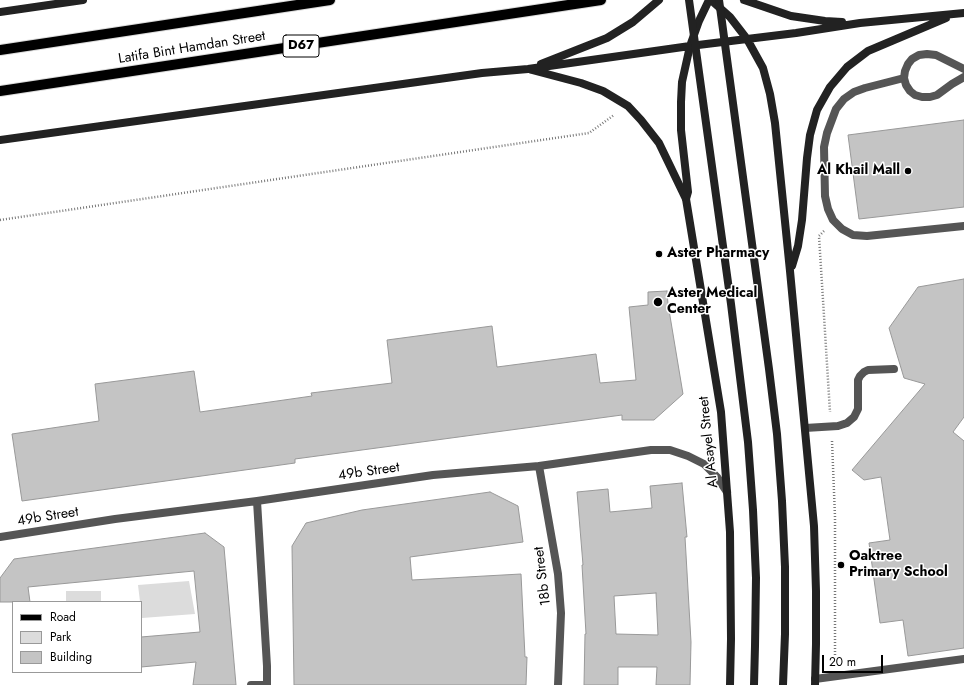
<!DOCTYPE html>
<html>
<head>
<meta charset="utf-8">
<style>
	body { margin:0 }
	#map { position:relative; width:964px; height:685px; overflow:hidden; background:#fff; font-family:Jost,sans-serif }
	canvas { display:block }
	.legend { position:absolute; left:12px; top:601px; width:130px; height:72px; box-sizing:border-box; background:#fff; border:1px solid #999; margin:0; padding:5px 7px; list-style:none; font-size:12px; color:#000 }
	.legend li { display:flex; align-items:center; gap:8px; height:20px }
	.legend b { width:20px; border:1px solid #999 }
	.scale { position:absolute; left:822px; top:655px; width:61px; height:18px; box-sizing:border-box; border:2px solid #000; border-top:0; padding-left:5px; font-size:12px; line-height:14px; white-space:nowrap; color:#000; -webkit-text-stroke:3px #fff; paint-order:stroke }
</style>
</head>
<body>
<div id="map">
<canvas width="964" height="685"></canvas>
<ul class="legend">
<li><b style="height:5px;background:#000"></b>Road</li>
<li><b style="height:11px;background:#dcdcdc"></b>Park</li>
<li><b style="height:11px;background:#c4c4c4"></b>Building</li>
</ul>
<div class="scale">20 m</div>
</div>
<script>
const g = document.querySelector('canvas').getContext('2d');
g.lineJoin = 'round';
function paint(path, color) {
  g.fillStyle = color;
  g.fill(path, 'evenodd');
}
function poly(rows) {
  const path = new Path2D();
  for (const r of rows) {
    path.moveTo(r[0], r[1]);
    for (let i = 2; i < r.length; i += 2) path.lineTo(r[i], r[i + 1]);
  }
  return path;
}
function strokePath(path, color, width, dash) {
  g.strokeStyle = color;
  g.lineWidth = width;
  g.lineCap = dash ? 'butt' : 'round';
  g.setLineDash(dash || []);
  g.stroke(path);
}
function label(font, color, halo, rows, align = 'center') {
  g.font = font + ' Jost,sans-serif';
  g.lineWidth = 3;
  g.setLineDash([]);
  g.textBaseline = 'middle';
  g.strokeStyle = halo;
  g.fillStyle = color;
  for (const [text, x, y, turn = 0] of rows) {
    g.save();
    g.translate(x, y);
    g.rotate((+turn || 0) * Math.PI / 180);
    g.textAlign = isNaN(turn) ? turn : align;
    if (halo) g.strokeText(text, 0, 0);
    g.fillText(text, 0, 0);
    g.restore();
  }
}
paint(poly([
	[189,581,195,614,142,618,138,585],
	[66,591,101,591,101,602,66,602]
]), '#dcdcdc');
const building = poly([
	[964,120,964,207,859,219,848,135,964,120],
	[964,279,964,417,953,432,964,441,964,648,908,656,903,620,880,623,869,543,890,540,881,477,864,480,852,470,925,384,904,378,889,328,918,287,964,279],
	[667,291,668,304,683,394,654,420,622,420,622,415,295,459,295,463,22,501,12,434,99,421,95,384,194,371,200,412,312,396,311,393,392,383,387,340,492,326,497,367,596,354,600,383,636,380,629,307,648,305,648,292,667,291],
	[682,483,687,537,685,537,691,642,690,685,656,685,657,667,618,667,618,685,584,685,585,634,586,634,582,565,583,565,577,492,608,489,610,512,652,508,650,486,682,483],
	[656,593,658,635,616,634,614,596,656,593],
	[490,492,518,506,523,542,410,557,412,580,521,574,525,657,527,657,526,685,294,685,292,546,306,523,362,510,490,492],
	[205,533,224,547,236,685,193,685,196,662,141,667,141,637,200,632,194,571,28,587,30,602,0,602,0,578,14,559,205,533]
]);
paint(building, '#c4c4c4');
strokePath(building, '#999', 1);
const primary = poly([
	[0,50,330,0],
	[0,91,601,0]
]);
strokePath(primary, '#dbdbdb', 12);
strokePath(poly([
	[0,220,589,133,614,115],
	[824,231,819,236,830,412],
	[832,441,835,517,835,662]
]), '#777', 2.5, [1, 2]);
strokePath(poly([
	[964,69,936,55,927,54,919,55,912,59,908,64,905,71,904,78,906,85,910,91,915,95,922,97,930,97,937,95,952,84,964,77],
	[904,78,865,88,854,92,844,99,836,109,827,133,824,147,825,196,828,209,833,220,842,229,853,235,867,236,964,226],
	[805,428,838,426,847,423,854,417,858,409,858,380,860,376,864,372,868,370,894,369],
	[815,679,964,659],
	[251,685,267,685]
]), '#555', 8);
strokePath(poly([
	[539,466,558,574,561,613,558,685],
	[257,501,267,666,267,685],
	[0,537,115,519,257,501,433,475,539,466,651,450,670,450,688,456,704,464,717,477,727,492]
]), '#555', 8);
strokePath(poly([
	[711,0,730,17,747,39,763,68,770,94,775,123,790,271,814,526,816,591,816,644,815,685],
	[744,0,791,16,825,21,842,22],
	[0,12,83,0],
	[541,64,607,38,633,22,659,0],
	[532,70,581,83,603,91,628,106,641,120,659,143,686,199,721,412,730,532,731,639,730,685],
	[0,140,482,73,528,69,690,46,796,33,860,23,964,13],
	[686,199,688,192,681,130,681,102,682,82,690,46,699,21,709,0],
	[792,266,798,246,802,220,807,158,810,135,817,110,830,87,847,67,868,51,946,18]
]), '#222', 8);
strokePath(primary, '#000', 10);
strokePath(poly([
	[689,0,731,304,748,442,753,510,756,578,755,646,754,685],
	[719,0,769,369,777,434,782,501,785,567,785,634,783,685]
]), '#222', 8);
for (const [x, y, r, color] of [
	[908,171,4,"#000"],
	[659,254,4,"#000"],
	[658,302,5,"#000"],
	[841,565,4,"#000"]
]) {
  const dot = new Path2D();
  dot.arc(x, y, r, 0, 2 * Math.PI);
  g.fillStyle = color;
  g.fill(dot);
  strokePath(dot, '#fff', 1.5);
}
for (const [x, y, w] of [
	[301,46,36]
]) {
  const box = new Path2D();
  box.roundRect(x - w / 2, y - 11, w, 22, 3);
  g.fillStyle = '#fff';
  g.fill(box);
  strokePath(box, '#000', 1);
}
label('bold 13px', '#000', null, [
	["D67",301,46]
]);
label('14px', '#000', '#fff', [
	["Latifa Bint Hamdan Street",192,48,-9],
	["Al Asayel Street",709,442,-96],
	["49b Street",369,472,-8],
	["49b Street",48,517,-9],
	["18b Street",543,576,-97]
]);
label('bold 14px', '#000', '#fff', [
	["Al Khail Mall",900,171,"right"],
	["Aster Pharmacy",667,254],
	["Aster Medical",667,294],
	["Center",667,310],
	["Oaktree",849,557],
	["Primary School",849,573]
], 'left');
</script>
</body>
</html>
